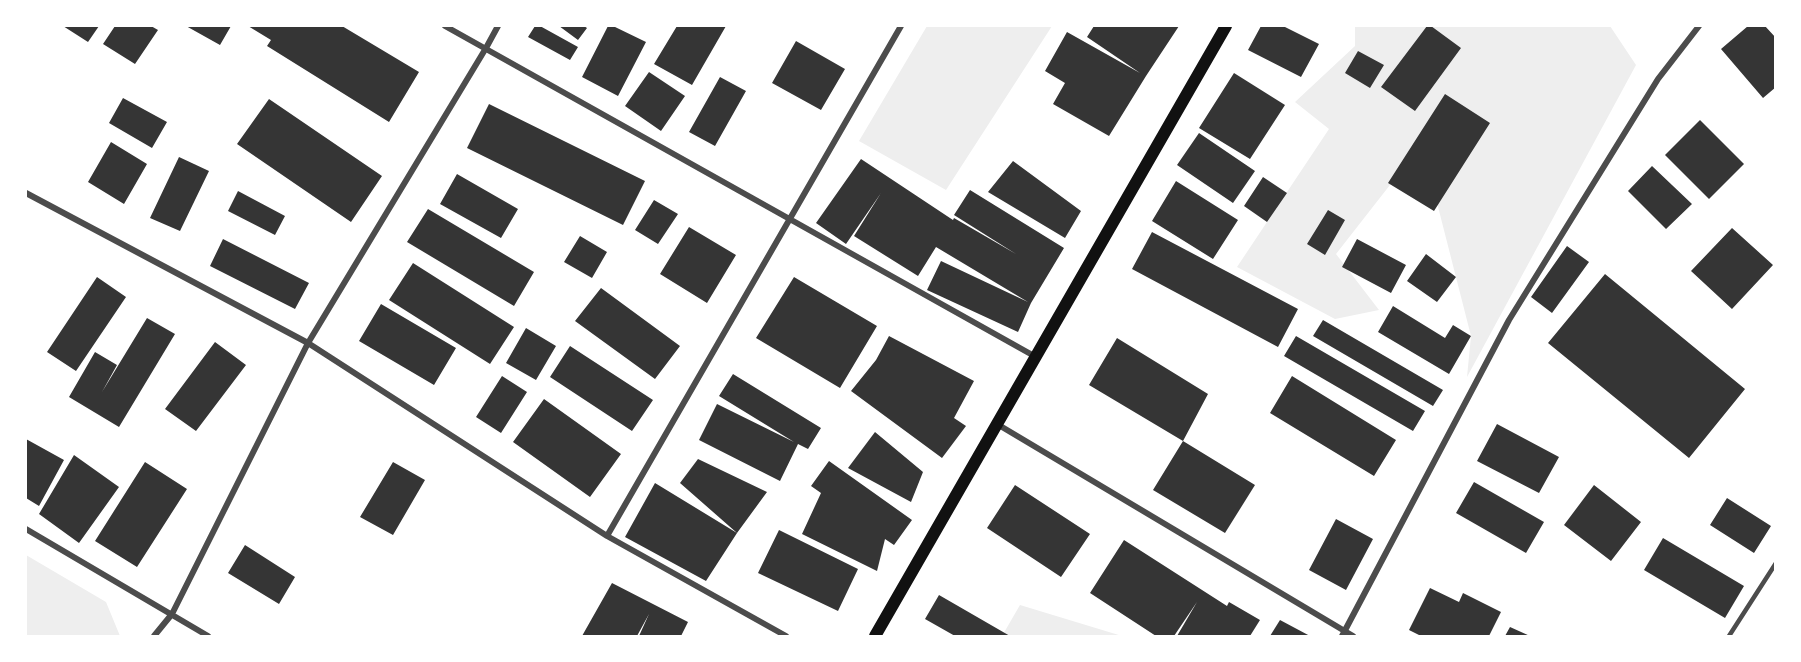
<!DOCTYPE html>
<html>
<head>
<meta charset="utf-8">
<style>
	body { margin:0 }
	#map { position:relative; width:1801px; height:662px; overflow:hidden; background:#fff; font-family:Ubuntu,sans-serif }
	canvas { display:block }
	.frame { position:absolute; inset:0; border:27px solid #fff; pointer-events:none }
</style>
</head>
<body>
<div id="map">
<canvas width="1801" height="662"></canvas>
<div class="frame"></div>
</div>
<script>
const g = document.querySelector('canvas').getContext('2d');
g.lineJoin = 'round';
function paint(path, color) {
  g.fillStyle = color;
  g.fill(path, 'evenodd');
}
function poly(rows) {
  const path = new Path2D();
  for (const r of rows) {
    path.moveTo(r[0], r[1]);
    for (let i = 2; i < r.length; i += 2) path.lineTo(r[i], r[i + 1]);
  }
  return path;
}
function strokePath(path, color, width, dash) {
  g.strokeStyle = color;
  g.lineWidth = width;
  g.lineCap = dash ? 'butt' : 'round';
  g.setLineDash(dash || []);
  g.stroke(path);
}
paint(poly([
	[927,26,1052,26,946,190,859,141],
	[1355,26,1610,26,1636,65,1467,377,1471,336,1422,144,1336,254,1379,310,1335,319,1237,267,1329,129,1295,102,1355,46],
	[26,555,106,602,120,636,26,636],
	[1020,605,1122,636,1002,636]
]), '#eee');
paint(poly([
	[63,26,99,26,88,42],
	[115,26,151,26,158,30,135,64,103,44],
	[186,26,231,26,220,45],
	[248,26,342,26,419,72,389,122,267,46,271,40],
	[535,26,540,26,578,47,570,60,528,37],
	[559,26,584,26,587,28,578,40],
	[608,26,613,26,646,42,618,96,582,77],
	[677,26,726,26,692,85,654,64],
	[1094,26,1179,26,1146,76,1109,136,1053,104,1065,83,1045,71,1067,32,1140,73,1087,37],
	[1261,26,1283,26,1319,44,1301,77,1248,50],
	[1427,26,1431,26,1461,48,1415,111,1381,87],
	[1748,26,1765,26,1776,38,1776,87,1763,98,1721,49],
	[796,41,845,69,821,110,772,83],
	[1358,51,1384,65,1370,88,1345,73],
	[649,72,685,96,661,131,625,106],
	[1234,73,1285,105,1250,159,1199,128],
	[720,77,746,91,715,146,689,132],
	[1445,94,1490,123,1434,211,1388,183],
	[123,98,167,122,152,148,109,123],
	[269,99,382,176,351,222,237,144],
	[489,104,645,181,623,225,467,148],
	[1700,120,1744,164,1709,199,1665,155],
	[1199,133,1255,171,1233,203,1177,165],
	[111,142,147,164,124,204,88,182],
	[179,157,209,171,180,231,150,218],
	[861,159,953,220,954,218,1016,254,954,215,970,190,1064,248,1031,303,1018,332,927,290,941,261,1028,302,936,247,918,276,854,236,881,193,846,244,816,223],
	[1013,161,1081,211,1065,238,988,192],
	[1652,166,1692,204,1666,229,1628,191],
	[457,174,518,209,501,238,440,204],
	[1263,177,1287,193,1267,222,1244,206],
	[1176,181,1238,220,1213,259,1152,221],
	[238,191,285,216,275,235,228,211],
	[654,200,678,214,658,244,635,230],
	[428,209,534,272,514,306,407,242],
	[1328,210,1345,220,1325,255,1307,244],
	[689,227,736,255,707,303,660,274],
	[1732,228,1773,265,1732,309,1691,271],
	[1152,232,1298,309,1278,347,1132,269],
	[580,236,607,252,592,278,564,262],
	[223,239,309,283,295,309,210,266],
	[1357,239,1406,265,1391,293,1342,267],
	[1567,246,1589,262,1552,313,1531,297],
	[1426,254,1456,277,1437,302,1407,281],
	[413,263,514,327,490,364,389,300],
	[1605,274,1745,389,1689,458,1548,343],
	[97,277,126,297,76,371,47,352],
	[794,277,877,326,840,388,756,338],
	[601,288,680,346,655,379,575,321],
	[381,304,456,348,434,385,359,341],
	[1393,306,1445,338,1453,325,1471,336,1449,374,1378,332],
	[147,318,175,334,119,427,69,397,95,352,117,365,102,392],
	[1323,320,1443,390,1433,406,1313,336],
	[526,328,556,346,536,380,506,363],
	[889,336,974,381,954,418,966,426,942,458,851,391,876,360],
	[1296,336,1425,411,1413,431,1284,356],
	[1117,338,1208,394,1183,441,1089,385],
	[215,342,246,365,196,431,165,409],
	[570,346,653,400,632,431,550,377],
	[733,374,821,428,808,449,798,444,780,481,699,440,717,404,794,442,719,396],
	[502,376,527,392,501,433,476,417],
	[1292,376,1396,440,1374,476,1270,413],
	[544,399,621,454,590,497,513,442],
	[1497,424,1559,457,1539,493,1477,461],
	[875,432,923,472,911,502,848,468],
	[26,439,64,460,39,506,26,498],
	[1183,441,1255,485,1225,533,1153,490],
	[74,455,119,487,79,543,39,514],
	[698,459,767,492,737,533,680,483],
	[829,461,912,520,894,545,885,539,877,571,802,534,821,493,811,486],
	[145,462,187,489,137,567,95,541],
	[393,462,425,480,393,535,360,517],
	[1474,482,1544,522,1526,553,1456,513],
	[655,483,737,533,706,581,625,537],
	[1015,485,1090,534,1061,577,987,528],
	[1594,485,1641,522,1611,561,1564,525],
	[1727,498,1771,526,1754,553,1710,525],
	[1336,519,1373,539,1346,590,1309,570],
	[779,530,858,569,838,611,758,573],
	[1663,538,1744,586,1725,618,1644,570],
	[1124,540,1227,606,1229,602,1260,620,1250,636,1177,636,1197,602,1174,636,1156,636,1090,593],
	[245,545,295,577,279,604,228,573],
	[612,583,688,622,681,636,639,636,649,614,637,636,582,636],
	[1430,588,1459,602,1463,593,1501,612,1489,636,1421,636,1409,630],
	[939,595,1010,636,955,636,925,619],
	[1280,620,1310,636,1270,636],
	[1510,627,1530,636,1505,636]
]), '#353535');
strokePath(poly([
	[1729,636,1776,563]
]), '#4c4c4c', 4.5);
strokePath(poly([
	[445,26,1036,357],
	[26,193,308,343,607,536,786,636],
	[997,424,1353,636],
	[26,529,208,636],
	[607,536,901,26],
	[154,636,172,614,308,343,486,48,498,26],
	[1342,636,1509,320,1658,79,1699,26]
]), '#4c4c4c', 6);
strokePath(poly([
	[875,636,1226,26]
]), '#111', 12);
</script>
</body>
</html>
